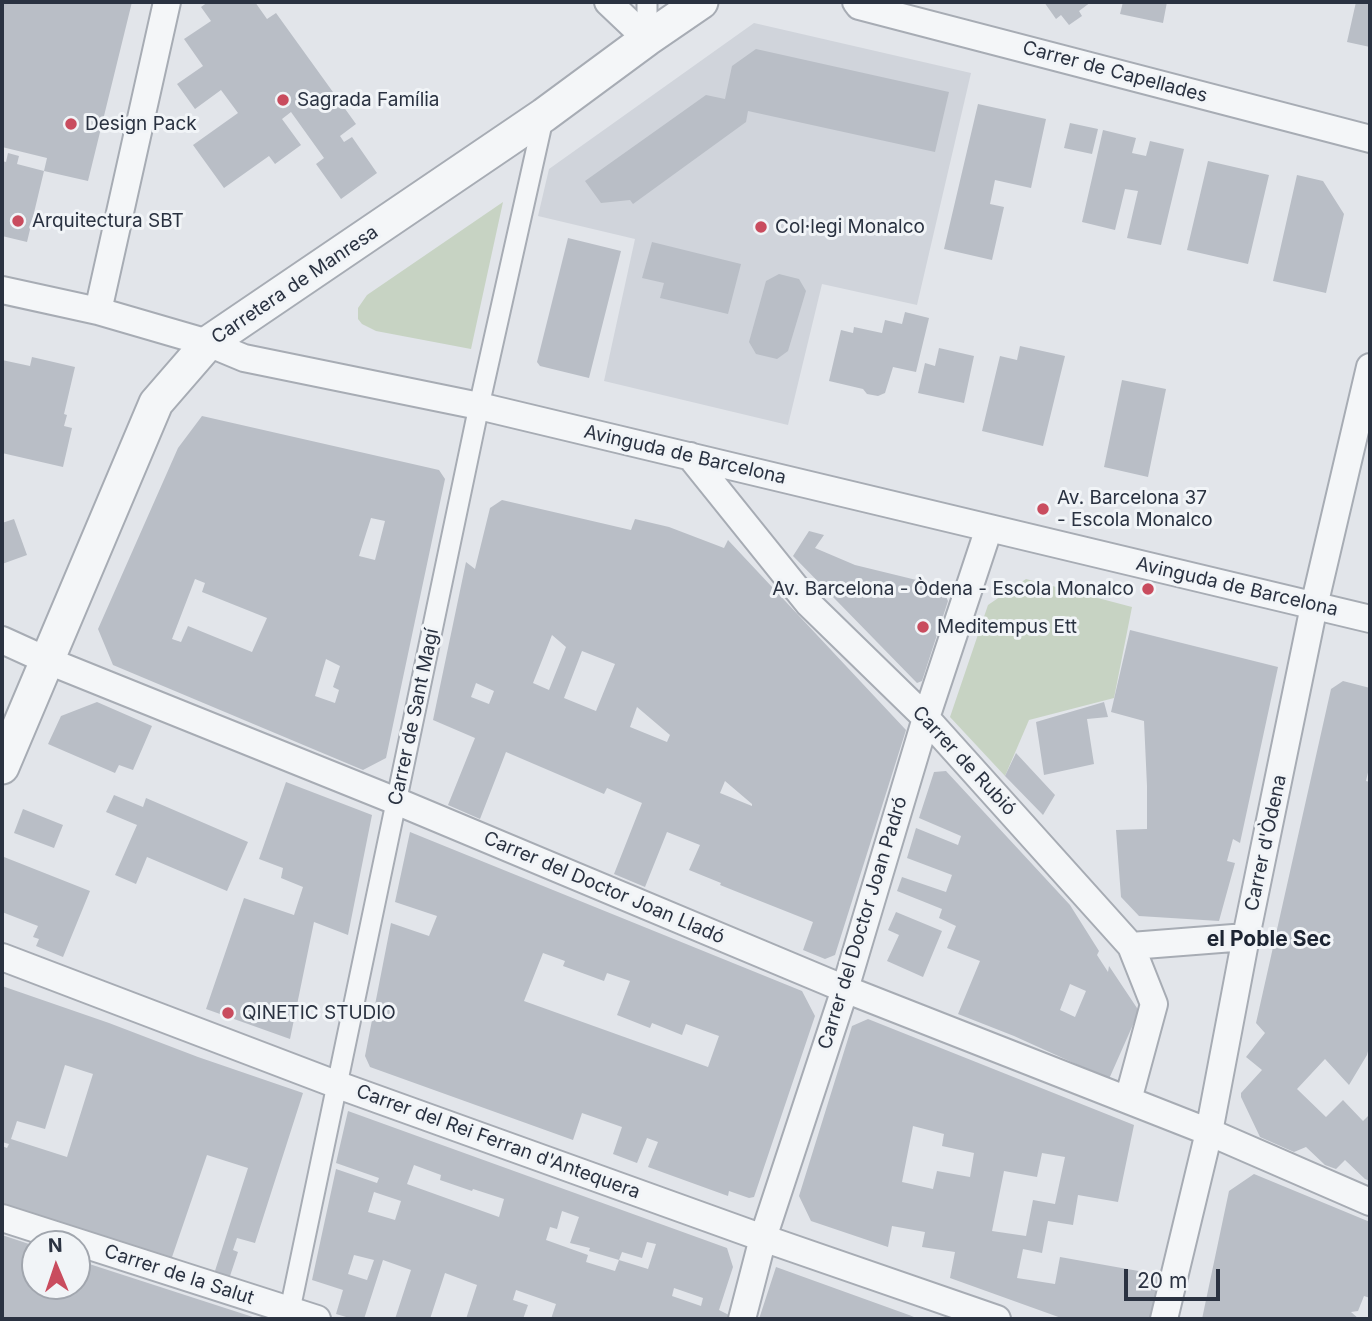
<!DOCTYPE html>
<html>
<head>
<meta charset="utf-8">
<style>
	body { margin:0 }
	#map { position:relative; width:1372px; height:1321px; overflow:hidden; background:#e2e5ea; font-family:Inter,sans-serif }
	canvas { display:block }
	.frame { position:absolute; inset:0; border:4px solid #2a3241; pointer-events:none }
	.north { position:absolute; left:21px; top:1230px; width:70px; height:70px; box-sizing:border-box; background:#f1f4f7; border:2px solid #a1a6ae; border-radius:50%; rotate:358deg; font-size:19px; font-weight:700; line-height:28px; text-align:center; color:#2a3241 }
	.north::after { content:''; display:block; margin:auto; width:24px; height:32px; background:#c94c5e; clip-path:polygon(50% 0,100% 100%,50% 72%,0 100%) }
	.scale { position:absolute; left:1124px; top:1269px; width:96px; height:32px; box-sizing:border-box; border:4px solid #2a3241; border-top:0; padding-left:9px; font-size:21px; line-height:24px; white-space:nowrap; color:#2a3241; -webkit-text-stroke:5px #f1f4f7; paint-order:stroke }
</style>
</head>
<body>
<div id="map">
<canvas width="1372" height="1321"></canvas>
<div class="frame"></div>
<div class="north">N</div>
<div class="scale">20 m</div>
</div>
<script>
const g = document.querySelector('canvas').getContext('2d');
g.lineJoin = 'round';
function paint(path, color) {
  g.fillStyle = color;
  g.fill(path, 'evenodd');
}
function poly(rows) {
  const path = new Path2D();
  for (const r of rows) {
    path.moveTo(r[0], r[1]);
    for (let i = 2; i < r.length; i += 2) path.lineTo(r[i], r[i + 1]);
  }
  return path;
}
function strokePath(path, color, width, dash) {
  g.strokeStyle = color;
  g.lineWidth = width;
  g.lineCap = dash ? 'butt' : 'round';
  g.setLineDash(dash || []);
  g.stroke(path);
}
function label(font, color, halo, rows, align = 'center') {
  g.font = font + ' Inter,sans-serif';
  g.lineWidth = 6;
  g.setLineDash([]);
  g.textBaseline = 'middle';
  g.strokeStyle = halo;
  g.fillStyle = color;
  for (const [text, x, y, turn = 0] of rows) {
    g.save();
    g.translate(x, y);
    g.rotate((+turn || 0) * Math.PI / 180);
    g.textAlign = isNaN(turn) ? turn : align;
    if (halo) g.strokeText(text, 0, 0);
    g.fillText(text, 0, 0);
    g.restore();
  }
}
paint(poly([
	[754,23,971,73,917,305,822,284,788,425,604,381,635,239,538,216,549,169]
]), '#d0d4db');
paint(poly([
	[503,202,471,349,376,331,362,324,358,319,358,308,367,295],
	[1026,579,1132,607,1114,698,1029,720,1005,776,950,717,988,605]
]), '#c7d3c3');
paint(poly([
	[2,2,132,2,88,181,44,171,47,158,2,147],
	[208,2,255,2,267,19,276,13,356,124,340,136,344,142,352,137,377,173,341,199,316,164,324,158,291,112,282,119,301,145,275,164,269,156,224,188,193,145,238,113,221,90,195,109,177,84,203,66,184,39,211,21,201,7],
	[1044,2,1091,2,1079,11,1082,16,1069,25,1061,15,1056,19],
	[1123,2,1167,2,1163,23,1120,14],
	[1356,2,1370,2,1370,47,1347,42],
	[756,49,949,92,935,152,748,111,746,122,633,204,630,200,601,203,585,181,706,95,725,99,732,66],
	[978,104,1046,119,1031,188,995,180,990,204,1004,207,992,260,944,249],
	[1070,123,1098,129,1092,154,1064,148],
	[1103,130,1136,138,1132,153,1146,156,1150,141,1184,149,1161,245,1127,238,1138,191,1125,189,1115,230,1082,222],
	[8,153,19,156,17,164,44,171,27,242,2,236,2,161,6,162],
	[1208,161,1269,175,1248,264,1187,250],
	[1297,175,1323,181,1344,214,1326,293,1273,281],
	[568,238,621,251,589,378,540,366,537,362],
	[652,242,741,264,728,314,660,298,664,283,642,278],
	[779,274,799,279,806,291,788,351,777,359,756,354,749,342,766,281],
	[905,312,929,318,916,372,893,367,885,393,878,396,867,394,863,389,829,381,841,330,853,333,854,327,882,333,885,320,902,324],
	[1020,346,1065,356,1043,446,982,431,1000,356,1017,360],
	[939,348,974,356,964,403,918,393,925,363,935,366],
	[32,357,75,367,64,414,67,415,64,426,72,428,63,467,2,453,2,360,30,366],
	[1122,380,1166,389,1148,477,1104,467],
	[202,416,439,470,445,479,386,758,363,770,113,665,98,629,178,448],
	[371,518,385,521,375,560,359,556],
	[195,579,205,583,202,592,267,618,252,652,188,626,181,642,172,639],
	[326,659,340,666,333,687,339,690,335,703,315,696],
	[502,500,631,530,635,519,669,527,724,548,728,540,906,730,835,955,825,959,803,950,813,922,745,895,720,885,721,883,689,870,700,845,667,832,645,887,614,874,642,803,607,788,604,794,506,752,480,819,448,805,475,738,433,720,466,562,475,569,490,508],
	[552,635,566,647,549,690,533,683],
	[582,651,615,664,596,711,564,698],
	[476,683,494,691,489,704,471,697],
	[637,707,670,735,667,742,630,727],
	[725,781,752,804,752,806,720,793],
	[14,519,27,555,2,564,2,523],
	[809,531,824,535,815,548,855,565,941,586,948,601,922,681,917,683,793,556],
	[1130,630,1278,667,1240,843,1233,839,1227,861,1235,863,1219,921,1139,916,1121,897,1116,830,1147,829,1147,786,1144,721,1111,712],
	[1343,681,1370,688,1370,768,1369,768,1366,781,1370,782,1370,1043,1367,1055,1349,1085,1325,1059,1297,1089,1326,1117,1343,1100,1363,1121,1370,1114,1370,1181,1365,1179,1345,1160,1336,1169,1325,1165,1306,1147,1294,1152,1260,1137,1241,1097,1241,1093,1262,1070,1246,1057,1265,1033,1256,1023,1331,689],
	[97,702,152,726,133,770,119,765,115,773,48,744,61,716],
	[1104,702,1108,717,1087,719,1094,764,1044,775,1036,722],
	[1016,753,1055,795,1043,815,1005,776],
	[946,771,1070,905,1099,951,1097,955,1108,972,1109,966,1139,1011,1109,1079,1014,1036,958,1014,980,961,947,948,956,926,939,918,942,909,897,891,902,877,946,892,952,875,907,858,916,828,958,845,961,836,919,818,934,772],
	[1070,984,1086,991,1075,1017,1060,1010],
	[286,782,372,815,348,935,314,922,290,1039,206,1009,244,898,294,915,303,887,281,878,283,868,259,859],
	[114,795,143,807,146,798,248,842,227,891,147,857,136,884,115,875,137,825,106,812],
	[23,809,63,825,54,848,14,833],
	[410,832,802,991,815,1016,754,1197,749,1198,729,1191,728,1196,648,1167,658,1142,647,1138,637,1163,613,1154,622,1127,582,1113,573,1140,370,1067,365,1056,391,923,429,936,437,916,395,902],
	[543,953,565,961,563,966,604,981,607,973,630,981,617,1015,650,1028,652,1023,682,1035,686,1024,719,1036,708,1067,524,1001],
	[4,857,90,891,63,957,36,946,39,939,33,937,38,926,2,912,2,862],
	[896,912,942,931,923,977,887,961,899,935,888,930],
	[2,986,109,1023,198,1057,303,1093,255,1243,237,1238,233,1250,238,1252,229,1279,214,1274,248,1168,207,1155,171,1260,2,1207,2,1146,7,1148,9,1144,2,1142],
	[65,1065,93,1074,67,1157,11,1139,17,1121,45,1129],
	[868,1019,1134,1125,1118,1202,1078,1195,1073,1225,1048,1221,1042,1253,1023,1249,1017,1278,1055,1284,1060,1257,1161,1275,1151,1319,1064,1319,950,1278,955,1252,922,1247,925,1232,892,1226,888,1247,811,1221,799,1196,852,1026],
	[913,1126,944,1134,942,1146,974,1153,970,1177,937,1171,933,1189,902,1182],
	[1042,1153,1065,1157,1055,1204,1033,1200,1026,1236,992,1231,1004,1171,1037,1177],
	[348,1111,727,1248,733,1267,719,1310,731,1316,730,1319,551,1319,556,1304,516,1290,513,1300,528,1305,523,1319,466,1319,477,1285,445,1273,430,1319,395,1319,411,1270,383,1260,364,1319,353,1319,336,1314,343,1290,312,1280,336,1169,377,1183,379,1178,336,1163],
	[414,1165,441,1175,440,1180,472,1191,473,1189,504,1199,499,1217,407,1184],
	[374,1192,401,1201,395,1220,368,1212],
	[562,1211,579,1217,570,1243,590,1248,589,1251,619,1260,622,1252,642,1258,647,1242,656,1244,648,1269,619,1260,615,1271,586,1262,588,1255,546,1240,550,1227,557,1229],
	[354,1255,374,1260,367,1280,348,1274],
	[674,1288,703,1298,701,1306,672,1296],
	[1254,1174,1370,1222,1370,1298,1364,1296,1358,1311,1351,1312,1359,1319,1202,1319,1229,1191],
	[2,1235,35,1246,35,1286,77,1286,77,1260,259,1319,2,1319],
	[776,1267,909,1315,919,1319,759,1319]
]), '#b9bec6');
const pedestrian = poly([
	[647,2,647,39],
	[288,1319,479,406,544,115]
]);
const minor = poly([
	[608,2,647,39],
	[856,2,859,6,1370,139],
	[2,290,98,311,208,343,244,358,479,406,1370,619],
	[98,311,167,2],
	[690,456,809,604,926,718,1131,946,1154,1004,1128,1100],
	[2,640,46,660,396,801,845,989,1209,1132,1370,1202],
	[1131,946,1246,937],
	[2,957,338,1085,763,1238,997,1319],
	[2,1218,317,1319],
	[742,1319,763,1238,845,989,926,718,989,528],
	[1164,1319,1209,1132,1246,937,1314,606,1370,367]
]);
const tertiary = poly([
	[2,767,156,403,208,343,544,115,647,39,701,2]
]);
strokePath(pedestrian, '#a7acb4', 23);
strokePath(minor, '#a7acb4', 30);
strokePath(tertiary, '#a7acb4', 37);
strokePath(pedestrian, '#f4f6f8', 19);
strokePath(minor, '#f4f6f8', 26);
strokePath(tertiary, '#f4f6f8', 33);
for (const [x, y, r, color] of [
	[283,100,7,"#c94c5e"],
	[71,124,7,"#c94c5e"],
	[18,221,7,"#c94c5e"],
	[761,227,7,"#c94c5e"],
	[1043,509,7,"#c94c5e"],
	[1148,589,7,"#c94c5e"],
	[923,627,7,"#c94c5e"],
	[228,1013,7,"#c94c5e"]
]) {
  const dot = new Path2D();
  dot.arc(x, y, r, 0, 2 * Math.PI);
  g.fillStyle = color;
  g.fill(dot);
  strokePath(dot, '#f1f4f7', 2.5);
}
label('19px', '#2a3241', '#f1f4f7', [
	["Carrer de Capellades",1115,72,15],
	["Carretera de Manresa",295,285,-34],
	["Avinguda de Barcelona",685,455,13],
	["Avinguda de Barcelona",1237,587,13],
	["Carrer de Sant Magí",414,717,-78],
	["Carrer de Rubió",964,761,47],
	["Carrer d'Òdena",1266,843,-78],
	["Carrer del Doctor Joan Lladó",604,888,23],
	["Carrer del Doctor Joan Padró",863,923,-73],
	["Carrer del Rei Ferran d'Antequera",498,1142,20],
	["Carrer de la Salut",179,1275,18]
]);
label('19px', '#2a3241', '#f1f4f7', [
	["Sagrada Família",297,100],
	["Design Pack",85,124],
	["Arquitectura SBT",32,221],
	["Col·legi Monalco",775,227],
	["Av. Barcelona 37",1057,498],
	["- Escola Monalco",1057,520],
	["Av. Barcelona - Òdena - Escola Monalco",1134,589,"right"],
	["Meditempus Ett",937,627],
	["QINETIC STUDIO",242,1013]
], 'left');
label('bold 21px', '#1c2432', '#f1f4f7', [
	["el Poble Sec",1269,940]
]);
</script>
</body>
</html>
